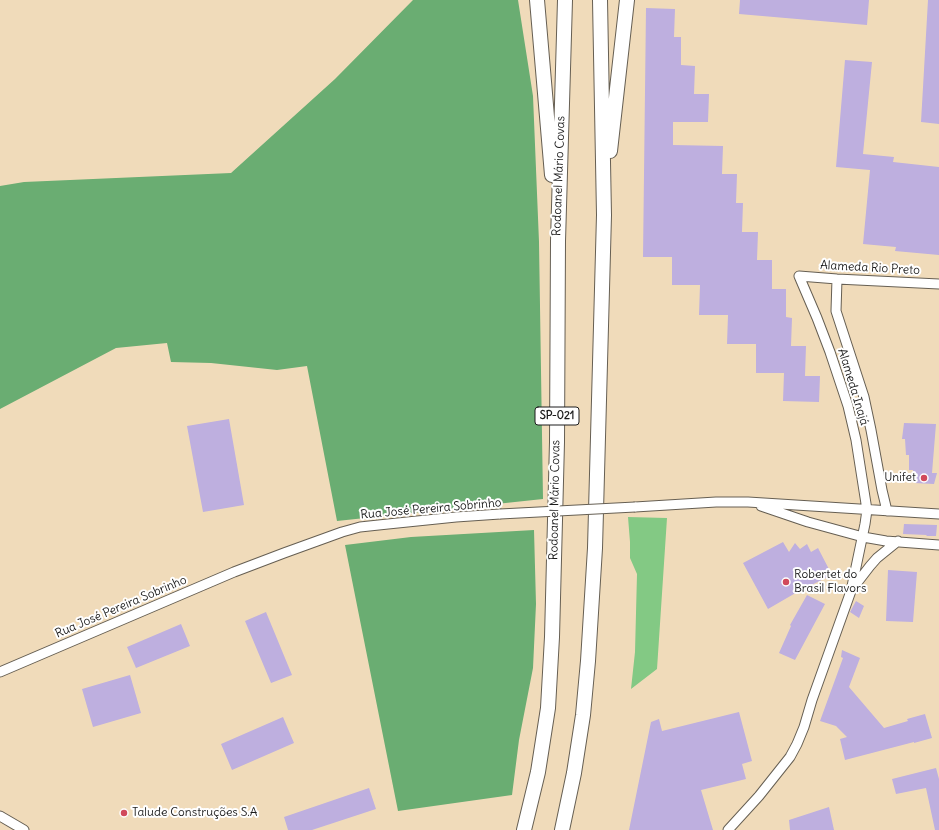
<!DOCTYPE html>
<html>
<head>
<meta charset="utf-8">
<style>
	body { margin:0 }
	canvas { display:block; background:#f0dbba }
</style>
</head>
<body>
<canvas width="939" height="830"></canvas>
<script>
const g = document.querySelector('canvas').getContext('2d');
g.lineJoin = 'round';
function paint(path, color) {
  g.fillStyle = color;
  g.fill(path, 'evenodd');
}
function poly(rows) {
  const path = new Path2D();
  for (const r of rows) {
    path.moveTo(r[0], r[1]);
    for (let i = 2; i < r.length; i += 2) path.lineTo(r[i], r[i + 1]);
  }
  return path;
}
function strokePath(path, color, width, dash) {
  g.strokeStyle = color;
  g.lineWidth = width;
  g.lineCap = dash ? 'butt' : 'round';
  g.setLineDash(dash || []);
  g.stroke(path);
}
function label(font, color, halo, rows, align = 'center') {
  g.font = font + ' Delius,sans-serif';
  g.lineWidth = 4;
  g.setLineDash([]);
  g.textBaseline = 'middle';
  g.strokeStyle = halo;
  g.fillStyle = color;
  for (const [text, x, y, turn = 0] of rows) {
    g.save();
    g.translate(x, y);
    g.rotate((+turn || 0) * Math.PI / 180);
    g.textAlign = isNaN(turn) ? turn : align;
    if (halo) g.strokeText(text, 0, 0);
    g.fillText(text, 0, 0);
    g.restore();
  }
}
paint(poly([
	[628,517,667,518,657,669,631,689,635,652,637,574,630,558,630,542]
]), '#83c984');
paint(poly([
	[413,0,518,0,533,96,539,242,543,499,337,521,307,366,277,370,211,363,171,362,167,343,116,348,0,409,0,186,24,182,231,173,335,79],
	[534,530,536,604,533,668,519,740,512,795,398,811,345,545,411,537]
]), '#6aad72');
paint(poly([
	[740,0,869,0,867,25,739,14],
	[928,0,939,0,939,124,921,122],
	[646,8,675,9,674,37,681,37,681,65,695,66,694,94,709,94,708,122,673,122,673,145,723,146,722,174,737,174,736,203,743,203,742,232,758,232,757,260,772,260,772,289,786,289,786,317,792,318,791,346,806,346,805,376,820,376,819,402,783,401,784,373,756,373,756,344,727,344,728,315,699,315,700,285,672,285,672,257,643,257],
	[845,60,872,62,863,154,894,157,893,162,939,167,939,255,895,251,896,247,863,244,870,170,836,167],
	[229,419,244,505,203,512,187,426],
	[904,423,936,424,932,473,937,473,934,484,914,483,913,470,909,470,909,455,906,455,905,439,902,439],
	[904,524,937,525,936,536,926,536,927,535,903,534],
	[783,542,789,552,795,543,800,549,807,544,811,552,818,548,832,575,799,591,768,609,743,563],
	[888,570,917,572,913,622,886,621],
	[807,595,825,604,795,660,779,653,791,626,790,625],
	[856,601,864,606,859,618,850,612],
	[266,612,292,675,271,683,245,621],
	[181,624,190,646,136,668,127,647],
	[842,650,860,658,849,687,884,728,908,721,907,719,925,714,932,738,914,743,914,742,845,760,840,739,847,737,836,726,820,721,843,658,841,657],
	[130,675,141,713,93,727,82,689],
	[739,712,752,761,742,764,746,779,701,790,713,830,629,830,651,722,659,719,662,731],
	[283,717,294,743,232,770,221,744],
	[936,768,939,779,939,830,935,830,926,788,896,794,892,779],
	[369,788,376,809,312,830,288,830,284,817],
	[829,807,834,830,790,830,789,820]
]), '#beafdf');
const minor = poly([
	[837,279,836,311,864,397,871,430,882,490,887,511],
	[761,506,808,522,863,537,886,541,939,545],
	[635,507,716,502,748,502,939,514],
	[853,588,870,566,877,558,898,541],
	[0,672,234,572,284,553,342,532,360,527,388,524,456,517,500,514],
	[0,816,24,830],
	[728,830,759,796,790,757,797,744,804,727,812,700,851,591,865,524,867,510,856,440,848,406,830,352,817,318,799,276,837,279,939,284]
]);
const highway = poly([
	[537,0,552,175],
	[610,151,627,0],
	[524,830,538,772,548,708,552,637,557,442,558,241,565,0],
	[562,830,574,773,583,715,588,661,595,548,604,215,600,0]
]);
strokePath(minor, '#665f53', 11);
strokePath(highway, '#665f53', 16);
strokePath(minor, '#fff', 9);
strokePath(highway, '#fff', 14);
const minorBridge = poly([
	[500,514,635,507]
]);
strokePath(minorBridge, '#665f53', 11, []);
strokePath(minorBridge, '#fff', 9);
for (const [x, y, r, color] of [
	[924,478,4,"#d1495b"],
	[786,582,4,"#d1495b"],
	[124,813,4,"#d1495b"]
]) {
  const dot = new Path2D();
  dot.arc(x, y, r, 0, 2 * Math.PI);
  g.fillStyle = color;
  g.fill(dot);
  strokePath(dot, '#fff', 1.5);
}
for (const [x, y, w] of [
	[557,416,44]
]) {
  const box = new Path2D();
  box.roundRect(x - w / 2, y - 9, w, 18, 3);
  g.fillStyle = '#fff';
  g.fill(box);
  strokePath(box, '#1c1c1c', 1);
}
label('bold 11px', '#1c1c1c', null, [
	["SP-021",557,416]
]);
label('12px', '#1c1c1c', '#fff', [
	["Rodoanel Mário Covas",559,176,-88],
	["Alameda Rio Preto",870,268,3],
	["Alameda Inajá",853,387,73],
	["Rodoanel Mário Covas",555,500,-89],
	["Rua José Pereira Sobrinho",431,509,-5],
	["Rua José Pereira Sobrinho",121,607,-23]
]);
label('12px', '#1c1c1c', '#fff', [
	["Unifet",916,478,"right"],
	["Robertet do",794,575],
	["Brasil Flavors",794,589],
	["Talude Construções S.A",132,813]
], 'left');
</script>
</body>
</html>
